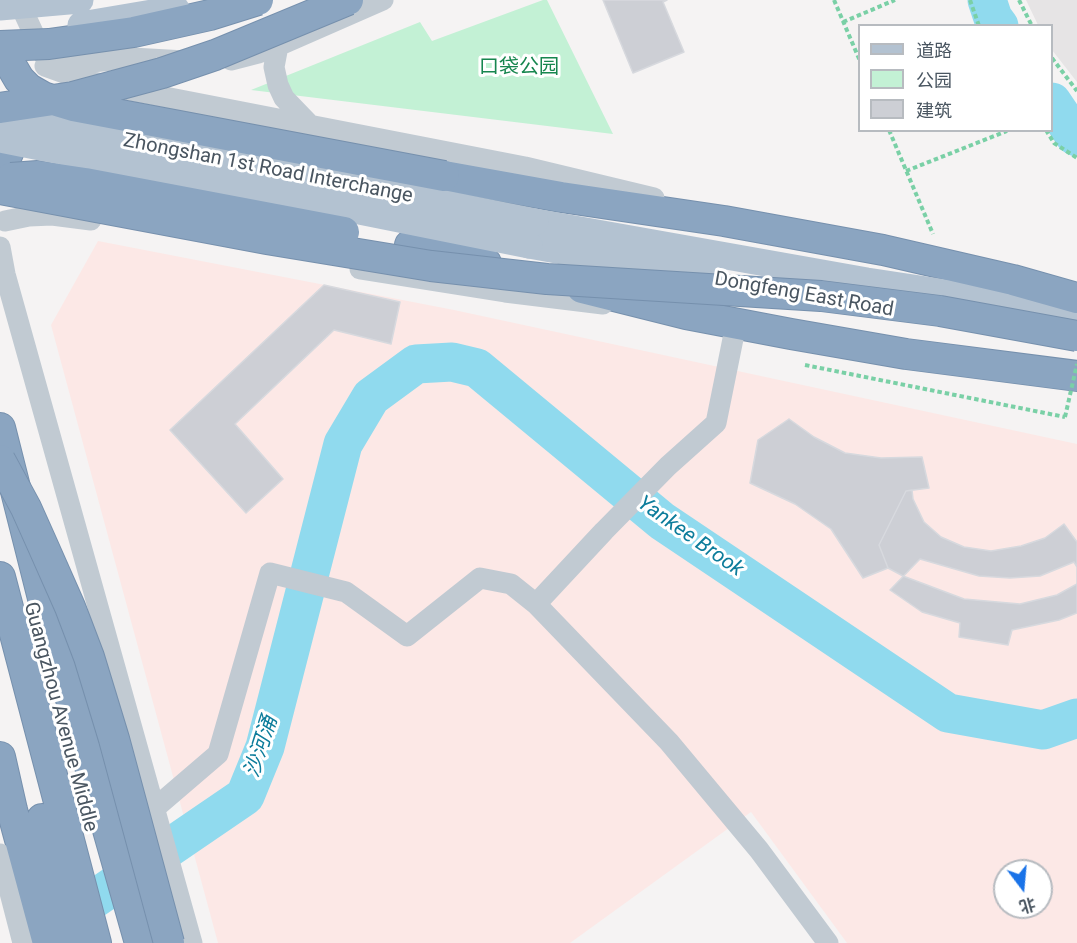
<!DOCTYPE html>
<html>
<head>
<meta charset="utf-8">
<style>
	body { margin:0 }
	#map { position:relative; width:1077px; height:943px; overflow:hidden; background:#f5f3f3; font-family:Roboto,"Noto Sans SC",sans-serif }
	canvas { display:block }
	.legend { position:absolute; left:858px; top:24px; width:195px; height:108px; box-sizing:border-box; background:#fff; border:2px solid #b7bbc0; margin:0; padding:8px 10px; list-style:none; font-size:18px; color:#4a5661 }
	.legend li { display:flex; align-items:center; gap:12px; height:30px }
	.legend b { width:30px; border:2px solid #b7bbc0 }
	.north { position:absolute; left:993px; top:859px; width:60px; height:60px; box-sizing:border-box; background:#fff; border:2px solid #b7bbc0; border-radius:50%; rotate:164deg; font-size:16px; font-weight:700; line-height:24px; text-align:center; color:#4a5661 }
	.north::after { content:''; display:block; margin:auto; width:21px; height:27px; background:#1a73e8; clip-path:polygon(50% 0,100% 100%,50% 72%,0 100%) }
</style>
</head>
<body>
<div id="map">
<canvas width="1077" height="943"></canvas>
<ul class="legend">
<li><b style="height:8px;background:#b3c2d1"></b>道路</li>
<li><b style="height:16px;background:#c3f1d5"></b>公园</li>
<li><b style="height:16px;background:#cdcfd5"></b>建筑</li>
</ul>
<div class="north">北</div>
</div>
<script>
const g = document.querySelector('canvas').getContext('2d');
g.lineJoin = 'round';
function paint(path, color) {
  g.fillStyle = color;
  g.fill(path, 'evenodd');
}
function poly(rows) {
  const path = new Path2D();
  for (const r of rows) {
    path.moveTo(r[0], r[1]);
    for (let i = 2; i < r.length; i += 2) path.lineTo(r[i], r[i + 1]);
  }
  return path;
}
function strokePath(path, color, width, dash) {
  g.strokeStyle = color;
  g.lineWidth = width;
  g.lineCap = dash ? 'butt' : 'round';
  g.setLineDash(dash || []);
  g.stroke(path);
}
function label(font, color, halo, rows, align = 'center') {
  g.font = font + ' Roboto,"Noto Sans SC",sans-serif';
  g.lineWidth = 6;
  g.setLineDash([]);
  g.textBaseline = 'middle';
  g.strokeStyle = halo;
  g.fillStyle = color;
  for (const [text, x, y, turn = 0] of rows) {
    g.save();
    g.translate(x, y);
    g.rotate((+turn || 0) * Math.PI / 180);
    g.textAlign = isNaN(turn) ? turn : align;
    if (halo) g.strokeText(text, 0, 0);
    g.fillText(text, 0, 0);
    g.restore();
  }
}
paint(poly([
	[1026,0,1077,0,1077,82,1052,50,1052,26,1038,25]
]), '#e6e4e5');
paint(poly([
	[98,241,454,310,1077,444,1077,943,847,943,751,812,570,943,218,943,51,325],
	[1005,871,1041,871,1041,907,1005,907]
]), '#fce8e6');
paint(poly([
	[543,0,547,0,613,134,251,90,420,22,432,41]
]), '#c3f1d5');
strokePath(poly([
	[987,0,993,18,999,26],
	[1052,102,1074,135,1077,137],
	[56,925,245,796,265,747,343,444,371,397,416,364,452,362,477,368,662,521,948,713,1043,730,1077,718]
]), '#90daee', 39);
const building = poly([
	[603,0,667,0,663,2,684,52,633,73,603,0],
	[324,285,400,302,391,344,334,330,235,424,283,479,246,513,170,430,324,285],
	[789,419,814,437,845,453,881,458,922,457,929,488,906,491,879,545,888,568,863,578,831,529,795,504,750,483,758,440,789,419],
	[912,490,913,499,924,522,941,537,964,547,991,551,1021,546,1045,538,1064,524,1077,542,1077,584,1057,595,1020,604,964,599,903,576,888,568,879,545,906,491,912,490],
	[920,559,979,576,1010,578,1040,576,1074,562,1077,567,1077,613,1059,620,1012,630,1008,645,959,637,960,623,922,612,890,590,920,559]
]);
paint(building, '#cdcfd5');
strokePath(building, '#d7d9de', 1.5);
const highway = poly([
	[0,172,10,148,16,115],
	[444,176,561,197,724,221,883,250,1013,280,1077,298],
	[410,245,486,263],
	[582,288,686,314,791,334,906,354,1077,376],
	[0,428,48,618,140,943],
	[0,577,96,943],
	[0,757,12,810,48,943],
	[42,819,74,943]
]);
strokePath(highway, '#7690ad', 32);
strokePath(poly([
	[834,0,860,61],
	[970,0,979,26],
	[1019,0,1032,26],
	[843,22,895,0],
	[1052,58,1077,91],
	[889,130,933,234],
	[1046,130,1054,143,1077,158],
	[906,171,1007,131],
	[805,365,1065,417]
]), '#7ad0a6', 4, [4.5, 3]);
strokePath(poly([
	[13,0,24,13,43,54],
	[278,46,274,67,278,85,284,98,311,126],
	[231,60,258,53,278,46,383,0],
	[45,66,84,80,134,91,525,167,654,198],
	[52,66,132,58,185,61],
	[5,221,29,216,52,215,91,220],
	[0,247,5,274,192,943],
	[360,269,505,292,603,304],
	[536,604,604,531,668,466,716,423,736,324],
	[155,808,218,754,270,573,346,592,407,636,480,578,511,584,536,604,669,742,759,850,828,943],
	[0,854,23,943]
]), '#c1cad2', 21);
strokePath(poly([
	[535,222,867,281,1077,313],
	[529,245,711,278]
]), '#b3c2d1', 27);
strokePath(highway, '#8ba5c1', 30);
const highwayBridge = poly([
	[0,46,49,44,134,32,210,15,258,0],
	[3,52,19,79,29,89,43,97,73,106,444,176],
	[0,108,73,97,162,73,215,55,348,0],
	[11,178,38,176,85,183,344,232],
	[0,189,267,239,431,266,547,279,821,296,940,311,1077,336],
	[0,460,26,508,43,546,70,607,89,657,114,739,169,943]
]);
strokePath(highwayBridge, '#7690ad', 32, []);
strokePath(poly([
	[1065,417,1077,364]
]), '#7ad0a6', 4, [4.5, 3]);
strokePath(poly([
	[0,7,80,0],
	[81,25,176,9],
	[0,116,535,222],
	[0,139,529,245]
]), '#b3c2d1', 27);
strokePath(highwayBridge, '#8ba5c1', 30);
label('20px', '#17864f', '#fff', [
	["口袋公园",519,68]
]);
label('20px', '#4a5661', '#fff', [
	["Zhongshan 1st Road Interchange",268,169,11],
	["Dongfeng East Road",804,295,10],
	["Guangzhou Avenue Middle",60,717,75]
]);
label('italic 21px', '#0c7c9b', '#fff', [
	["Yankee Brook",690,537,35],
	["沙河涌",262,747,-72]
]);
</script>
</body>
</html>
